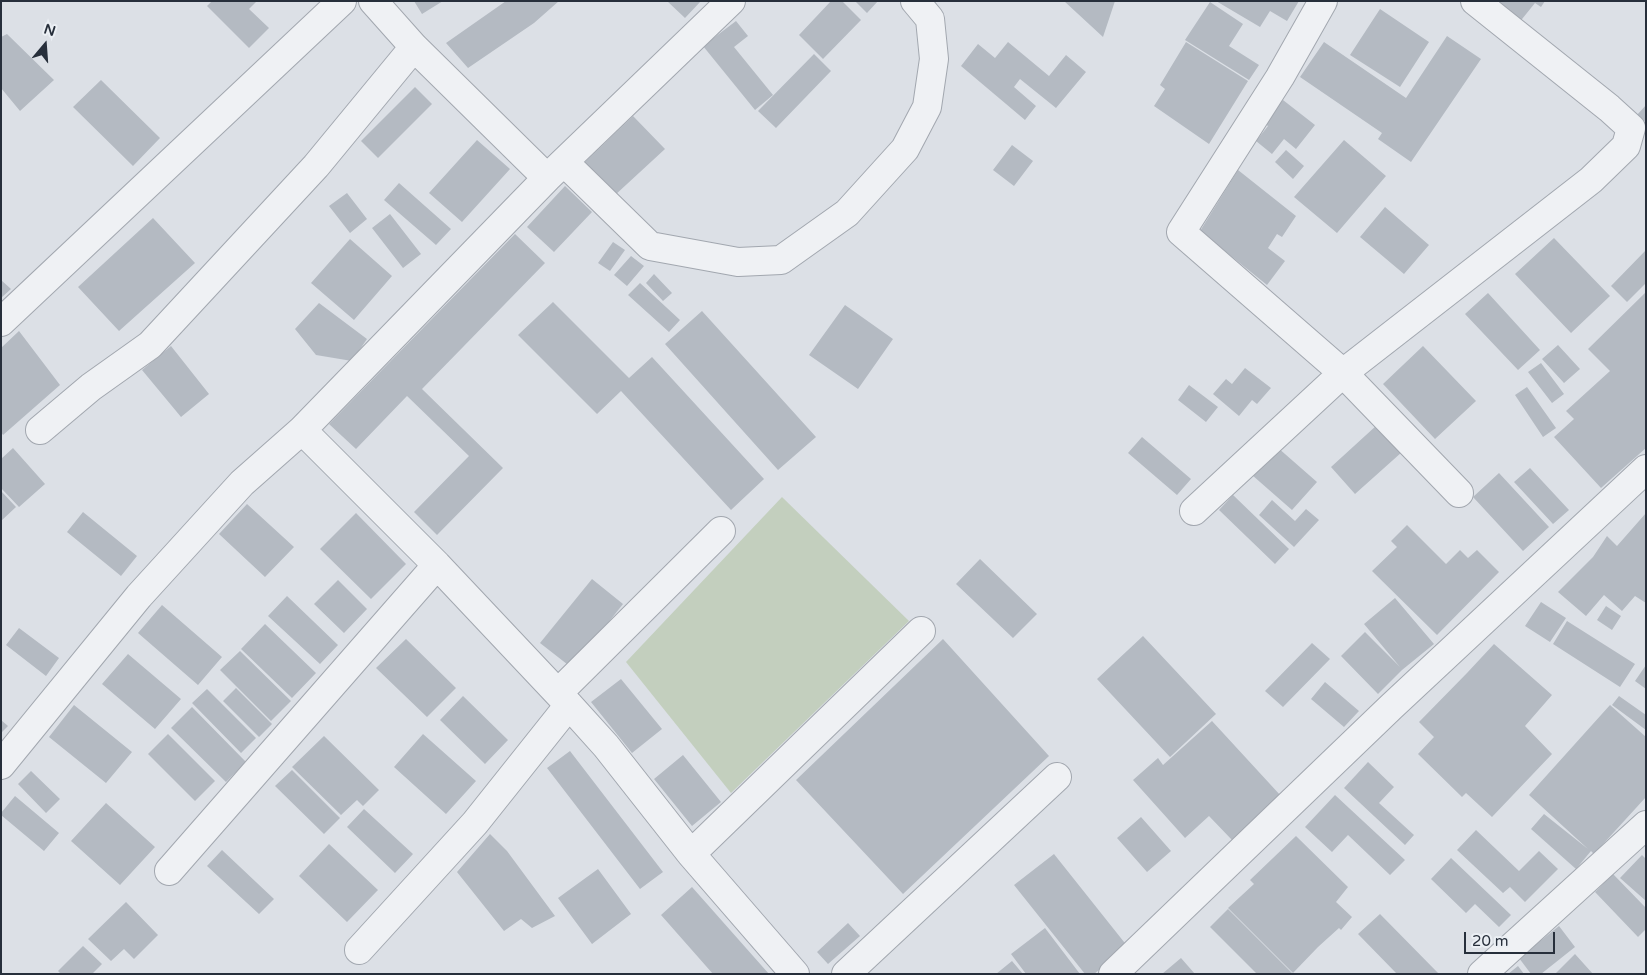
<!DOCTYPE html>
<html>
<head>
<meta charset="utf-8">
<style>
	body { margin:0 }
	#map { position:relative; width:1647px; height:975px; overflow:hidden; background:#dce0e6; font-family:"Varela Round",sans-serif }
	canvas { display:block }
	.frame { position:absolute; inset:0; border:2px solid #272f3b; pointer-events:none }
	.north { position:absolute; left:20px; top:20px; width:50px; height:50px; -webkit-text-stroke:4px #ebeff4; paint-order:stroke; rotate:18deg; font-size:14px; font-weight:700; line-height:20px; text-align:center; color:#272f3b }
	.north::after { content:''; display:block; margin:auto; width:18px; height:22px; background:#272f3b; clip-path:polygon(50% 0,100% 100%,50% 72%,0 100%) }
	.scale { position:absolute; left:1464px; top:932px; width:91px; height:22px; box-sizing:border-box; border:2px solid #272f3b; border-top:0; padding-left:6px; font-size:15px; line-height:18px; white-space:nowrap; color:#272f3b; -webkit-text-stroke:4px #ebeff4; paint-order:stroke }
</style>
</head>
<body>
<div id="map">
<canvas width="1647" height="975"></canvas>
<div class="frame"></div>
<div class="north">N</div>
<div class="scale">20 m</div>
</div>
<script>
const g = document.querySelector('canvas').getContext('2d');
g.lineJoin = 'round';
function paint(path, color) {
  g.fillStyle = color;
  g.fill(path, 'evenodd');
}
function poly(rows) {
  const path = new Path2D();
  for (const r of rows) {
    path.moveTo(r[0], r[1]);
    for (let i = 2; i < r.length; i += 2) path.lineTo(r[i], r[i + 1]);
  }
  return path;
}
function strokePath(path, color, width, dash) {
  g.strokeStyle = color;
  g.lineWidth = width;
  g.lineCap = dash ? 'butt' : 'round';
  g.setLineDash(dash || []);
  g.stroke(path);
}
paint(poly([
	[782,497,909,621,731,793,626,662]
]), '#c3cfbe');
paint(poly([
	[212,1,257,1,249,9,269,28,249,48,207,6],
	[414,1,443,1,422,14],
	[506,1,559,1,534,23,468,68,446,43],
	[667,1,701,1,685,18],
	[831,1,842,1,861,20,823,59,799,35],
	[855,1,878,1,867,13],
	[1064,1,1115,1,1103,37],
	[1216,1,1299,1,1287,21,1270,11,1260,27],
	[1480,1,1545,1,1541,7,1535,3,1514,29],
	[1210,2,1243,24,1229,46,1259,65,1249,80,1185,40],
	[1380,9,1429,42,1400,87,1350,55],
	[736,21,748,36,734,47,773,95,755,110,703,46],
	[7,34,54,80,20,111,1,88,1,37],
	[1447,36,1481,59,1411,162,1378,139,1382,133,1300,77,1324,42,1406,98],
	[1008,42,1049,76,1066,55,1086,72,1056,108,1020,79,1014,87,1036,106,1025,120,961,66,978,44,995,58],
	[1186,42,1248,81,1209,144,1154,106,1165,89,1160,85],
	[814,54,831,71,776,128,758,111],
	[101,80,160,138,133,166,73,107],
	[415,87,432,104,378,158,361,141],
	[1283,100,1315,125,1296,149,1284,139,1272,154,1256,141,1268,126,1264,123],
	[1646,105,1646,122,1637,115],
	[633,116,665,149,614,196,583,164],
	[477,140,510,169,462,222,429,193],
	[1344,140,1386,176,1337,233,1294,197],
	[1012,145,1033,161,1014,186,993,170],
	[1286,150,1304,166,1293,179,1275,162],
	[1238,170,1296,216,1282,237,1277,234,1268,248,1285,261,1267,285,1200,231],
	[399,183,451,229,436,245,384,200],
	[565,186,592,212,554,252,527,227],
	[347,193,367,219,350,233,329,206],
	[1385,207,1429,245,1404,274,1360,237],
	[390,214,421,254,403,268,372,228],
	[153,218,195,263,119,331,78,287],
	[515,234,545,263,422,389,503,468,437,535,414,512,469,456,407,396,356,449,329,424],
	[1554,238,1610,296,1571,333,1515,274],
	[350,239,392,276,354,320,311,283],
	[613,242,625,250,610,271,598,263],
	[1646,250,1646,283,1627,302,1611,286],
	[631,256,644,266,627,286,614,275],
	[654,274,672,293,663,301,646,283],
	[1,280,11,289,1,298],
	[640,283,680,320,669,332,628,295],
	[1646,292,1646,448,1601,488,1554,437,1574,419,1566,411,1610,371,1588,349],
	[1488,293,1540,350,1518,370,1465,314],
	[553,302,629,378,652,357,764,479,731,510,621,391,597,414,518,335],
	[319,303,367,339,352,361,316,355,295,329],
	[845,305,893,339,858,389,809,355],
	[702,311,816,437,778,470,665,344],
	[19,331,60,385,3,435,1,432,1,348],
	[1558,345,1580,369,1564,383,1542,359],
	[171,346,209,394,181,417,142,370],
	[1423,346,1476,401,1435,439,1383,384],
	[1541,363,1564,394,1552,403,1528,372],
	[1245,368,1271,388,1257,404,1252,400,1239,416,1213,394,1226,379,1232,384],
	[1189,385,1218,407,1206,422,1178,400],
	[1527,387,1556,428,1543,437,1515,395],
	[1377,425,1402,452,1355,494,1331,467],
	[1142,437,1191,479,1177,495,1128,453],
	[1277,447,1317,482,1292,510,1252,475],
	[13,448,45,484,19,507,1,488,1,459],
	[1530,468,1569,510,1553,524,1514,482],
	[1499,473,1549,527,1523,551,1473,497],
	[1,491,16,507,1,521],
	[1233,495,1289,549,1275,564,1219,510],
	[1272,500,1295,521,1306,509,1319,520,1294,547,1259,515],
	[247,504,294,547,265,577,219,534],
	[83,512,137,556,121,576,67,532],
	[356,513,406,564,371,599,320,549],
	[1646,513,1646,603,1635,596,1622,611,1604,595,1586,616,1558,592,1593,557,1607,536,1617,546],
	[1407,525,1446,564,1460,550,1468,558,1477,550,1499,572,1437,635,1372,571,1397,547,1391,541],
	[980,559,1037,614,1013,638,956,584],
	[592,579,623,604,572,668,540,643],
	[338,580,367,609,344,633,314,604],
	[287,596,338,645,320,664,268,616],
	[1395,598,1434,644,1402,670,1378,694,1341,656,1365,632,1400,667,1364,624],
	[1541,602,1566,618,1550,642,1525,626],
	[162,605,222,657,198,685,138,633],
	[1606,606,1621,616,1612,630,1597,620],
	[1567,621,1635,664,1620,687,1553,644],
	[265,624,316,673,292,698,241,649],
	[19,628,59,658,46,676,6,645],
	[1143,636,1216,714,1170,757,1097,679],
	[406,639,456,688,427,717,376,668],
	[943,639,1049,756,903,894,796,780],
	[1312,643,1330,659,1283,707,1265,691],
	[1494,644,1552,695,1525,726,1552,754,1492,817,1466,793,1462,797,1418,754,1434,737,1419,722,1467,673],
	[240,651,291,701,271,721,220,670],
	[128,654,181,699,155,729,102,684],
	[1646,665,1646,689,1635,681],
	[621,679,662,729,632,753,591,702],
	[1325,682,1359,711,1344,727,1311,699],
	[236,688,272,724,259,737,223,701],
	[207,689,256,738,241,753,192,703],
	[463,696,508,740,485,764,440,720],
	[1619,696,1646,715,1646,730,1612,705],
	[74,705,132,752,106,783,49,737],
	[1610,705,1646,737,1646,797,1594,854,1591,851,1576,869,1531,829,1544,814,1588,849,1529,795],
	[192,707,246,762,226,782,171,728],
	[1,720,8,726,1,733],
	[1212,721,1281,796,1232,840,1209,816,1185,838,1133,780,1158,758,1163,765],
	[168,734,215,781,195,801,148,754],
	[423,734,476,781,446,814,394,767],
	[324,736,379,790,363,806,357,800,341,815,292,767],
	[570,751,663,872,640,889,547,768],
	[683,755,721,802,692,826,654,779],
	[1368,762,1394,787,1379,803,1414,835,1405,845,1344,788],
	[292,770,340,818,324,834,275,786],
	[31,771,60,799,46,813,18,784],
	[1335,795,1405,860,1390,875,1348,835,1332,852,1305,827],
	[15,796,59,833,44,851,1,815,1,813],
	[106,803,155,847,120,885,71,841],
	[364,809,413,854,395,873,347,827],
	[1141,817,1171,851,1147,872,1117,838],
	[1476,830,1519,871,1539,851,1558,869,1525,902,1510,887,1503,893,1457,850],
	[490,834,507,851,555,916,532,928,521,919,504,931,457,872],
	[1296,836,1348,887,1336,902,1352,917,1341,930,1339,928,1318,947,1293,973,1228,908,1254,884,1250,880],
	[329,844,378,890,347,922,299,876],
	[222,850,274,899,259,914,207,866],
	[1054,854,1128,947,1094,974,1085,974,1014,885],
	[1642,855,1646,859,1646,901,1620,878],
	[1451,858,1511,915,1499,927,1475,904,1466,913,1431,879],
	[598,869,631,914,592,944,558,898],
	[1613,874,1646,908,1646,929,1638,937,1595,892],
	[692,887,769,974,713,974,661,915],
	[126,902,158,935,134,959,124,949,111,961,88,939],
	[1228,909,1293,974,1257,974,1210,927],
	[1380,914,1439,974,1397,974,1358,934],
	[848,923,860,936,828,964,817,952],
	[1559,926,1575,947,1541,974,1531,974,1519,958],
	[1045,928,1080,974,1026,974,1011,954],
	[83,946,102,964,92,974,61,974,58,971],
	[1575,954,1593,974,1555,974],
	[1181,958,1195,974,1162,974],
	[1012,961,1023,974,996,974],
	[1518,966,1524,974,1508,974]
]), '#b4bac2');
const minor = poly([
	[373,1,414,47,547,178],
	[1323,1,1280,77,1181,232,1343,373,1459,493],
	[564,162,650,246,738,262,781,260,847,213,905,149,927,107,934,59,930,19,915,1],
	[1,322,342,1],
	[40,430,91,387,150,345,316,166,414,47],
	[302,430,437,565,569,705,606,746,691,854,795,974],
	[1194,511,1343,373,1591,180,1626,146,1631,128,1609,108,1475,1],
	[558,693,721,531],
	[1,765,139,596,242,483,302,430,547,178,731,1],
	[691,854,921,631],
	[169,871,437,565],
	[359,950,475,823,569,705],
	[846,974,1057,777],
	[1113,974,1391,707,1646,469],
	[1482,974,1646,825]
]);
strokePath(minor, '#a2a7af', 30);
strokePath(minor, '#eff1f4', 28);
</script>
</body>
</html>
